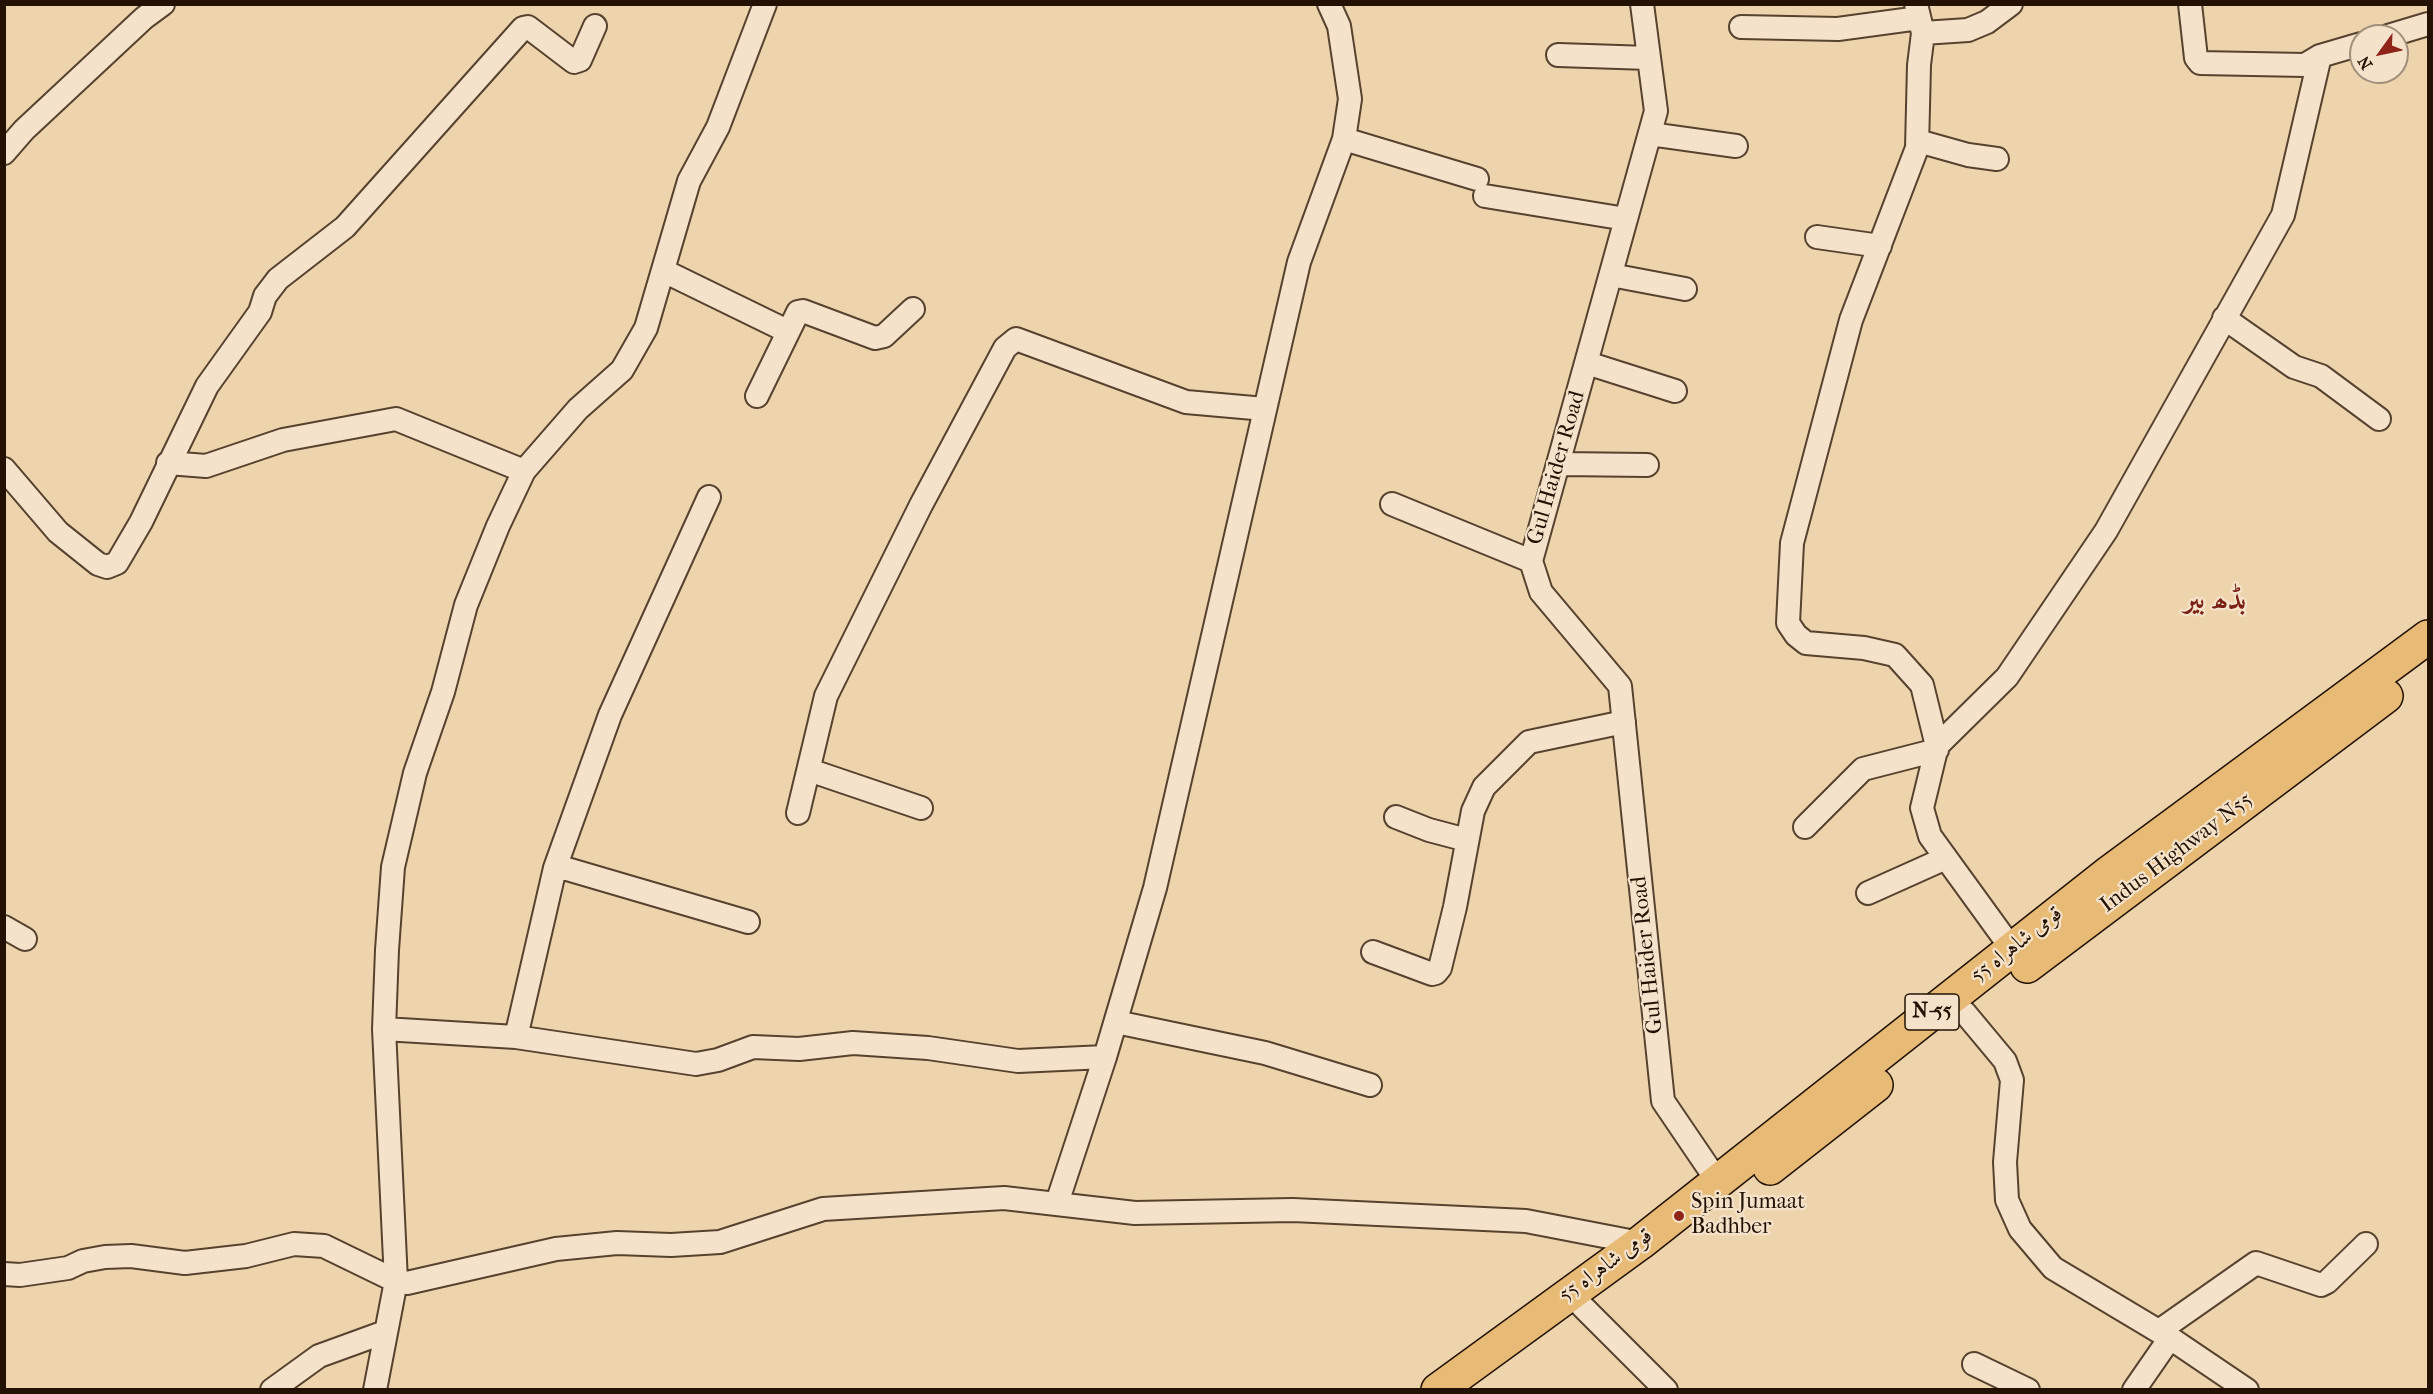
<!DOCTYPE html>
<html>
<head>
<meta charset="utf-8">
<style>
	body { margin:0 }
	#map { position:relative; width:2433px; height:1394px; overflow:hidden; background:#eed4ad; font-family:"IM FELL French Canon",serif }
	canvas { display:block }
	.frame { position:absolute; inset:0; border:6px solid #231204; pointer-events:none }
	.north { position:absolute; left:2349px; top:24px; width:60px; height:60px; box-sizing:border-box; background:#f4e3ca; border:2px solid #a08f7b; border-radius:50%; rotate:237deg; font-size:16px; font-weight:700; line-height:24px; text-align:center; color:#231204 }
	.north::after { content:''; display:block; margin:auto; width:21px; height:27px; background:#8f2418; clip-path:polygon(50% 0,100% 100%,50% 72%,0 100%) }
</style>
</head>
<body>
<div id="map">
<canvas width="2433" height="1394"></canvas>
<div class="frame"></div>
<div class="north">N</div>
</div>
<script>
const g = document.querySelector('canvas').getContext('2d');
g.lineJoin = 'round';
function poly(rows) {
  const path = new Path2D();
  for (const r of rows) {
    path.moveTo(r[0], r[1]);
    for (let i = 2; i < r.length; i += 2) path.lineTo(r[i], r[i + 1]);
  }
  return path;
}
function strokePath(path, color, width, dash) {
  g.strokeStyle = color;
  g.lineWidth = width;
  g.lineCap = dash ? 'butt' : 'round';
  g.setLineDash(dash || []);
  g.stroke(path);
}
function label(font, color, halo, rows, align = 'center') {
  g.font = font + ' "IM FELL French Canon",Amiri,serif';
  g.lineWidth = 4.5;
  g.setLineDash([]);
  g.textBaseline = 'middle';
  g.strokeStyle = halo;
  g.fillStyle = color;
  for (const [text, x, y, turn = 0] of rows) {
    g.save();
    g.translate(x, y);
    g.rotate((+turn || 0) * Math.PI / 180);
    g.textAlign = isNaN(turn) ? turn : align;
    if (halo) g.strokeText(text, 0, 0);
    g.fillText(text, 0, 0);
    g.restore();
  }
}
const minor = poly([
	[1642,4,1656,111,1531,561,1541,592,1620,686,1663,1101,1718,1182],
	[1916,4,1923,33,1919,65,1917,148,1851,320,1792,543,1788,623,1796,635,1806,643,1864,648,1895,655,1922,685,1937,746,1922,808,1930,836,2012,949],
	[2190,4,2196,58,2200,63,2305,65,2320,56,2361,44],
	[1741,27,1838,29,1919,18],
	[1923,33,1968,30,1987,22,2011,4],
	[2388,36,2428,24],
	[1558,55,1649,58],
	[1650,134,1736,146],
	[1344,139,1477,179],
	[1918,141,1968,155,1997,159],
	[4,153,24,130,144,18,163,4],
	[1485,196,1626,219],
	[1817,237,1880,246],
	[664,271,787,331],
	[1611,275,1685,289],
	[2224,318,2294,367,2321,376,2379,419],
	[1587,363,1675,391],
	[757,396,798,312,803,311,875,338,884,336,913,309],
	[168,463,206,466,283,440,396,419,524,471],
	[1560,464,1647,465],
	[4,469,58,532,98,564,107,567,117,563,141,522,207,386,260,312,265,296,278,279,345,227,523,28,528,27,574,62,580,60,595,26],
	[1392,504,1531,561],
	[1937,746,2007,677,2106,531,2283,215,2320,56],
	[809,770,921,808],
	[798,813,826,696,921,505,1005,348,1016,339,1186,402,1265,409],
	[1396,817,1429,830,1467,840],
	[1805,827,1863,769,1937,750],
	[555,868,610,715,709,497],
	[1868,893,1946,858],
	[4,927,25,939],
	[1373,952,1432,974,1436,973,1440,968,1455,907,1473,811,1484,787,1529,742,1624,722],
	[1965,1013,2005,1061,2012,1080,2005,1162,2007,1200,2020,1229,2053,1268,2170,1338,2247,1390],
	[1116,1022,1265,1053,1370,1085],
	[384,1029,516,1037,696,1064,718,1060,753,1047,799,1049,853,1043,928,1048,1018,1061,1105,1057],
	[516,1037,555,868,567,869,748,922],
	[1057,1203,1105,1057,1155,888,1299,262,1344,139,1350,99,1339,26,1329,4],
	[4,1274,20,1275,68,1268,83,1261,105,1257,131,1256,185,1263,246,1256,294,1244,324,1246,396,1281,407,1283,556,1249,617,1243,671,1245,720,1242,823,1209,1004,1198,1135,1213,1293,1210,1526,1221,1640,1243],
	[1582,1306,1666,1390],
	[2159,1331,2256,1263,2321,1285,2327,1282,2366,1244],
	[1974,1364,2028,1390],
	[272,1390,319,1356,385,1332],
	[375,1390,396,1281,384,1029,387,950,393,867,415,773,443,692,466,605,498,526,524,471,578,409,622,370,646,328,689,181,718,127,765,4],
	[2134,1390,2170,1338]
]);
const highway = poly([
	[2027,966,2386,696],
	[1770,1168,1876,1085],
	[1438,1390,1640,1243,2110,872,2428,637]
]);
strokePath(minor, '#56422e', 26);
strokePath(highway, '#231204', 36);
strokePath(minor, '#f4e3ca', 22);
strokePath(highway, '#e7ba76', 33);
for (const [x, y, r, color] of [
	[1679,1216,6,"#8f2418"]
]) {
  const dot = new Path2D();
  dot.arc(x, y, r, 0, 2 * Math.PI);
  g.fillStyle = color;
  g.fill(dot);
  strokePath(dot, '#f4e3ca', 2);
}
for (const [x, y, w] of [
	[1932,1012,54]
]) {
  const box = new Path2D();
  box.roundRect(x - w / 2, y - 18, w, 36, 4.5);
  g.fillStyle = '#f4e3ca';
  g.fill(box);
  strokePath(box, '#231204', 1.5);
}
label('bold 21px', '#231204', null, [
	["N-55",1932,1012]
]);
label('22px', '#231204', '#f4e3ca', [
	["Gul Haider Road",1557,468,-74],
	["Indus Highway N55",2177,853,-37],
	["قومی شاہراہ 55",2017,945,-38],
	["Gul Haider Road",1648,955,-96],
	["قومی شاہراہ 55",1606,1266,-36]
]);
label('22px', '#231204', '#f4e3ca', [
	["Spin Jumaat",1691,1203],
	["Badhber",1691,1228]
], 'left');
label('bold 28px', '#7a1f14', '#f4e3ca', [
	["بڈھ بیر",2215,601]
]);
</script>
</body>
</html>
